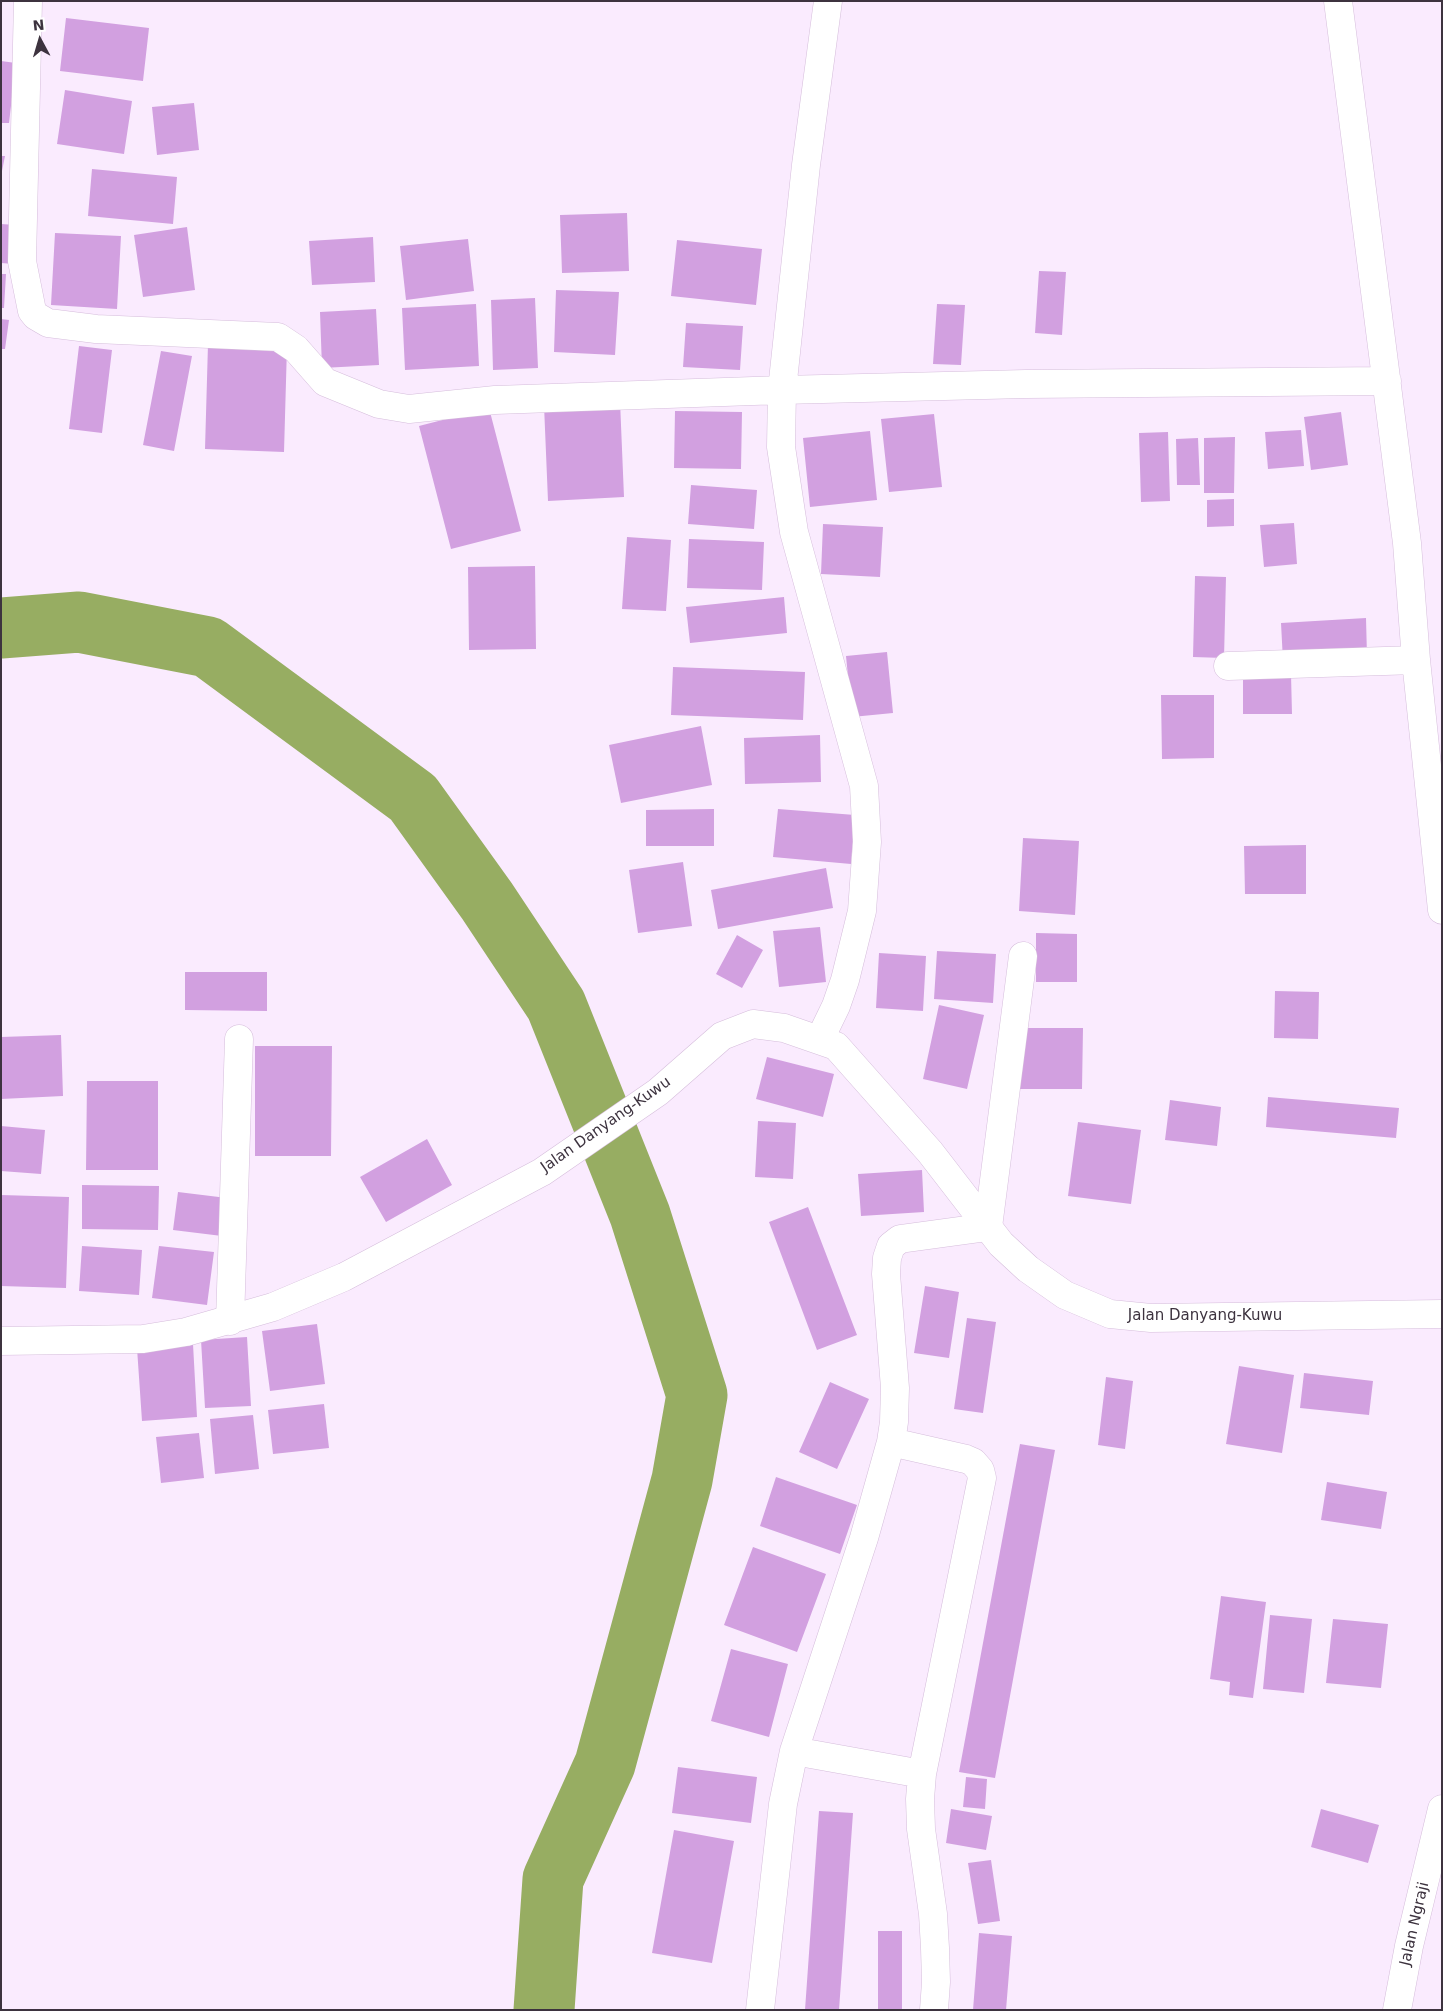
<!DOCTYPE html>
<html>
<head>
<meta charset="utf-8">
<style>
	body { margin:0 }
	#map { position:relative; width:1443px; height:2011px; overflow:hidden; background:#faebfe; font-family:"DejaVu Sans",sans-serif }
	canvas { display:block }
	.frame { position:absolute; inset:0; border:2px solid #3d333f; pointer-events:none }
	.north { position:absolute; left:15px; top:15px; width:50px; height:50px; -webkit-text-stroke:4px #fff; paint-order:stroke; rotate:354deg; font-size:14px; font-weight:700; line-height:20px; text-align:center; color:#3d333f }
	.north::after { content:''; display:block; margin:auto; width:18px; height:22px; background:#3d333f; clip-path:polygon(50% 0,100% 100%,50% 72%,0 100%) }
</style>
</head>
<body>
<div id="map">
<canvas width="1443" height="2011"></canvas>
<div class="frame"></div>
<div class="north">N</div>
</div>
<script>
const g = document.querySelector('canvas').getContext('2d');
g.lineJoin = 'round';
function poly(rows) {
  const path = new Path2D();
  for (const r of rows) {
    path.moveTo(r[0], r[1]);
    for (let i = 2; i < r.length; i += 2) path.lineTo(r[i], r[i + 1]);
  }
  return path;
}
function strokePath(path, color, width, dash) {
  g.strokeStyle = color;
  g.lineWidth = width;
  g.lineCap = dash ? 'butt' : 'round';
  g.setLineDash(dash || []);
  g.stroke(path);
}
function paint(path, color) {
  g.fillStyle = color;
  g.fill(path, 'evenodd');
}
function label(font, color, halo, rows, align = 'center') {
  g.font = font + ' "DejaVu Sans",sans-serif';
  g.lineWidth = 4;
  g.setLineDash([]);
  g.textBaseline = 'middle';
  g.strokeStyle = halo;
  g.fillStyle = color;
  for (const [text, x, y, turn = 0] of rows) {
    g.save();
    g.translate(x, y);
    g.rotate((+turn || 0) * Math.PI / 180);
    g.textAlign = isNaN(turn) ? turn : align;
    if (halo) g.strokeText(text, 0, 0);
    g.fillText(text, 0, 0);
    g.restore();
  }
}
strokePath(poly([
	[1,628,79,622,208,647,413,798,487,901,556,1005,640,1215,697,1395,682,1480,605,1764,553,1879,544,2010]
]), '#97ad62', 61);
paint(poly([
	[66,18,149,28,143,81,60,71],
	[1,61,16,63,9,123,1,123],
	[65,90,132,101,124,154,57,144],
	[194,103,199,150,157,155,152,107],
	[1,156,5,156,2,171,1,171],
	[92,169,177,177,173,224,88,216],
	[627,213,629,271,562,273,560,215],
	[1,224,16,225,14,264,1,263],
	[187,227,195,290,143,297,134,235],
	[55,233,121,236,117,309,51,305],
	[373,237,375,282,312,285,309,241],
	[468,239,474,291,406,300,400,246],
	[677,240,762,249,756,305,671,296],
	[1039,271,1066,272,1062,335,1035,333],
	[1,274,6,274,4,308,1,308],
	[556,290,619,292,615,355,554,352],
	[535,298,538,368,493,370,491,300],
	[476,304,479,366,405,370,402,308],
	[937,304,965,305,961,365,933,364],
	[376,309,379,365,322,368,320,312],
	[1,319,9,320,5,349,1,349],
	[686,323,743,326,740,370,683,367],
	[208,344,287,346,284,452,205,449],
	[79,346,112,350,102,433,69,429],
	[161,351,192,356,174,451,143,445],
	[620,401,624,497,548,501,544,405],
	[489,408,521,531,451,549,419,426],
	[675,411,742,412,741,469,674,468],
	[1341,412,1348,465,1311,470,1304,417],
	[934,414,942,487,889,492,881,419],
	[1301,430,1304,466,1268,469,1265,432],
	[870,431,877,500,810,507,803,438],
	[1168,432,1170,501,1141,502,1139,433],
	[1235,437,1234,493,1204,493,1204,438],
	[1198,438,1200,485,1177,485,1176,439],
	[691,485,757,490,754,529,688,524],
	[1234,499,1234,526,1207,527,1207,500],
	[1294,523,1297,564,1264,567,1260,525],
	[823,524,883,527,880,577,821,574],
	[627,537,671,540,666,611,622,609],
	[689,539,764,542,762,590,687,588],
	[535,566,536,649,469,650,468,567],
	[1195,576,1226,577,1224,658,1193,657],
	[784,597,787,633,690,643,686,607],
	[1366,618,1367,656,1283,661,1281,623],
	[887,652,893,713,852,717,846,656],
	[673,667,805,672,803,720,671,715],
	[1291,674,1292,714,1243,714,1243,675],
	[1161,695,1214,695,1214,758,1162,759],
	[701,726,712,785,621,803,609,745],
	[820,735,821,782,745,784,744,738],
	[714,809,714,846,646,846,646,810],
	[778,809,855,815,851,864,773,857],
	[1023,838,1079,841,1075,915,1019,911],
	[1306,845,1306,894,1245,894,1244,846],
	[683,862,692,926,638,933,629,870],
	[826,868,833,908,718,929,711,890],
	[820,927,826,982,779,987,773,931],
	[1036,933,1077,934,1077,982,1036,982],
	[737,935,763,950,742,988,716,974],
	[937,951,996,954,993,1003,934,999],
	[879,953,926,956,923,1011,876,1008],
	[185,972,267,972,267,1011,185,1010],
	[1275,991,1319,992,1318,1039,1274,1038],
	[939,1005,984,1015,967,1089,923,1079],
	[1019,1028,1083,1028,1082,1089,1018,1089],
	[61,1035,63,1096,1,1099,1,1037],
	[255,1046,332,1046,331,1156,255,1156],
	[767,1057,834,1074,823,1117,756,1099],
	[87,1081,158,1081,158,1170,86,1170],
	[1268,1097,1399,1108,1396,1138,1266,1127],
	[1170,1100,1221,1107,1217,1146,1165,1140],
	[758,1121,796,1123,793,1179,755,1177],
	[1078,1122,1141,1130,1131,1204,1068,1196],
	[1,1126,45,1130,41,1174,1,1171],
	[427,1139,452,1185,386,1222,360,1177],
	[922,1170,924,1212,861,1216,858,1174],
	[82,1185,159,1186,158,1230,82,1229],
	[178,1192,227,1198,222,1236,173,1230],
	[1,1195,69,1197,66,1288,1,1286],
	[808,1207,857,1335,817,1350,769,1222],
	[82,1246,142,1250,139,1295,79,1291],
	[159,1246,214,1252,207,1305,152,1298],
	[925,1286,959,1292,949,1358,914,1353],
	[967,1318,996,1322,983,1413,954,1409],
	[317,1324,325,1384,270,1391,262,1331],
	[247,1337,251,1406,205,1408,201,1340],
	[193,1344,197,1417,142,1421,137,1348],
	[1239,1366,1294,1375,1282,1453,1226,1444],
	[1304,1373,1373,1381,1369,1415,1300,1408],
	[1106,1377,1133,1381,1125,1449,1098,1445],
	[830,1382,869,1399,837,1469,799,1452],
	[324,1404,329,1448,273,1454,268,1410],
	[253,1415,259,1469,215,1474,210,1419],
	[199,1433,204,1478,161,1483,156,1437],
	[1020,1444,1055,1450,995,1778,959,1772],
	[776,1477,857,1505,840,1554,760,1526],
	[1327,1482,1387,1492,1381,1529,1321,1520],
	[753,1547,826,1574,797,1652,724,1625],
	[1221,1596,1266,1602,1253,1698,1229,1695,1230,1682,1210,1679],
	[1270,1615,1312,1619,1304,1693,1263,1689],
	[1333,1619,1388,1624,1381,1688,1326,1683],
	[731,1649,788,1664,769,1737,711,1721],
	[678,1767,757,1777,751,1823,672,1813],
	[966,1777,987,1779,985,1809,963,1807],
	[951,1809,992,1816,986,1850,946,1843],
	[1321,1809,1379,1825,1368,1863,1311,1847],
	[819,1811,853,1813,839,2010,805,2010],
	[674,1830,734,1841,712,1963,652,1953],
	[991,1860,1000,1921,978,1924,968,1863],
	[878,1931,902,1931,902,2010,878,2010],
	[979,1933,1012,1936,1006,2010,973,2010]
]), '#d2a0e0');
const minor = poly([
	[28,1,22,261,32,311,36,316,48,323,96,329,278,337,296,349,325,382,379,404,409,409,495,400,782,390,1026,384,1387,381],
	[1338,1,1407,543,1416,660,1442,910],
	[1228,666,1416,660],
	[820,1039,836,1006,845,980,862,911,867,842,864,786,794,532,781,447,782,390,806,165,828,1],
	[230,1321,239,1039],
	[891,1442,966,1459,973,1462,980,1470,982,1478,922,1774,920,1799,921,1829,933,1914,935,1948,936,1982,934,2010],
	[794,1751,922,1774],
	[760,2010,783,1804,794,1751,864,1538,891,1442,894,1422,895,1388,886,1274,887,1258,891,1246,900,1239,988,1227,1023,956],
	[1397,2010,1409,1946,1442,1809]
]);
const major = poly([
	[1,1341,143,1339,186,1332,273,1307,344,1277,542,1172,658,1092,722,1036,753,1024,784,1028,836,1046,930,1152,1001,1244,1028,1269,1065,1295,1110,1314,1151,1318,1442,1314]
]);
strokePath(minor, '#d5bddb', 29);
strokePath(major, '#d5bddb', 29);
strokePath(minor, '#fff', 28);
strokePath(major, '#fff', 28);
label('15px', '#3d333f', '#fff', [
	["Jalan Danyang-Kuwu",606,1125,-35],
	["Jalan Danyang-Kuwu",1205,1316],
	["Jalan Ngraji",1415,1924,-77]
]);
</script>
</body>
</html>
